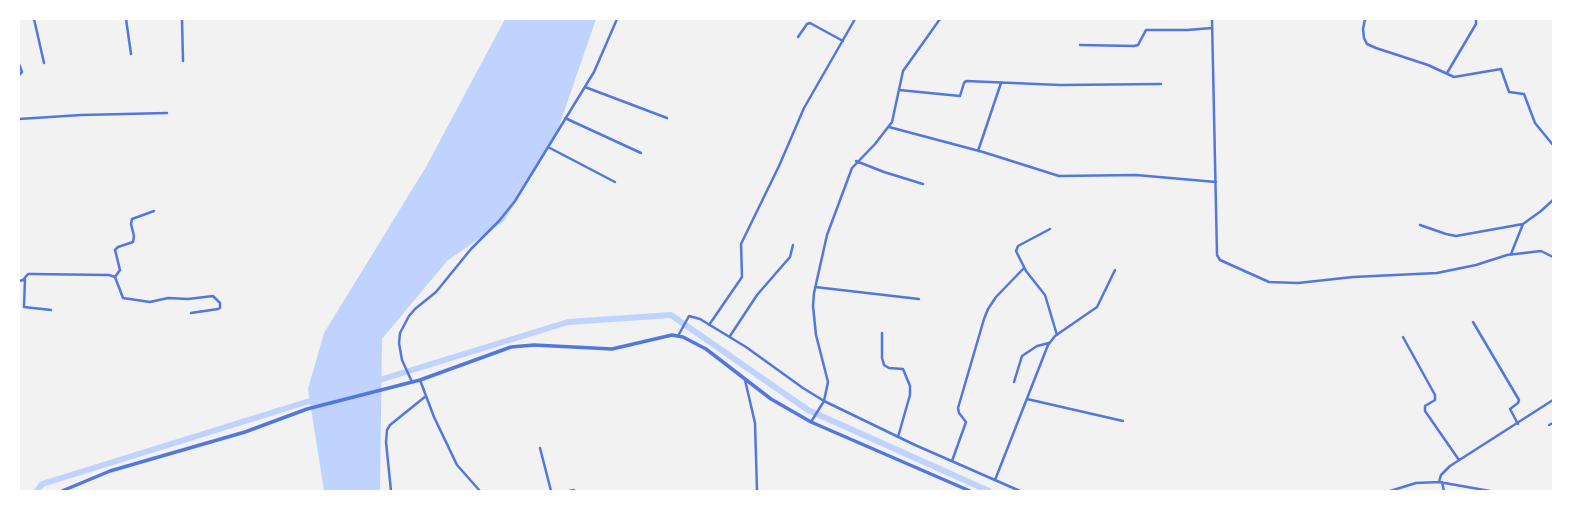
<!DOCTYPE html>
<html>
<head>
<meta charset="utf-8">
<style>
	body { margin:0 }
	#map { position:relative; width:1572px; height:510px; overflow:hidden; background:#f2f2f2; font-family:Commissioner,sans-serif }
	canvas { display:block }
	.frame { position:absolute; inset:0; border:20px solid #fff; pointer-events:none }
</style>
</head>
<body>
<div id="map">
<canvas width="1572" height="510"></canvas>
<div class="frame"></div>
</div>
<script>
const g = document.querySelector('canvas').getContext('2d');
g.lineJoin = 'round';
function paint(path, color) {
  g.fillStyle = color;
  g.fill(path, 'evenodd');
}
function poly(rows) {
  const path = new Path2D();
  for (const r of rows) {
    path.moveTo(r[0], r[1]);
    for (let i = 2; i < r.length; i += 2) path.lineTo(r[i], r[i + 1]);
  }
  return path;
}
function strokePath(path, color, width, dash) {
  g.strokeStyle = color;
  g.lineWidth = width;
  g.lineCap = dash ? 'butt' : 'round';
  g.setLineDash(dash || []);
  g.stroke(path);
}
paint(poly([
	[505,19,596,19,555,138,504,221,447,261,382,339,380,491,324,491,308,389,324,333,426,167]
]), '#bfd3fe');
strokePath(poly([
	[373,382,568,322,671,315,808,410,989,491],
	[37,491,42,484,316,399]
]), '#bfd3fe', 6);
strokePath(poly([
	[34,19,44,63],
	[126,19,131,54],
	[182,19,183,61],
	[1212,19,1217,255,1220,260,1269,282,1298,283,1353,277,1437,273,1476,265,1507,255,1541,251,1553,257],
	[1365,19,1363,29,1364,38,1367,44,1376,48,1428,65,1454,77,1501,69,1509,92,1524,94,1535,123,1553,145],
	[798,37,807,24,810,23,843,41],
	[1080,45,1134,46,1138,45,1146,30,1187,30,1212,28],
	[19,64,22,72,19,75],
	[1447,73,1476,24,1476,19],
	[585,87,667,118],
	[899,90,960,96,964,83,966,81,1060,85,1161,84],
	[565,118,641,153],
	[19,119,81,115,167,113],
	[889,127,983,152,1059,176,1136,175,1216,182],
	[548,147,615,182],
	[978,151,1001,83],
	[856,161,884,172,923,184],
	[1420,225,1446,234,1456,236,1523,224],
	[1050,229,1018,246,1016,251,1026,271,1045,295,1057,335],
	[1511,254,1523,224,1541,211,1553,200],
	[115,277,120,270,115,250,118,247,133,242,134,236,131,224,132,219,154,211],
	[25,278,24,307,51,310],
	[19,281,23,280,28,274,32,274,109,275,115,277,123,298,150,302,168,298,188,299,213,296,220,303,220,308,218,309,191,313],
	[815,287,919,299],
	[1473,322,1519,400,1518,403,1510,409,1518,424],
	[709,325,742,277,741,244,779,166,804,108,855,19],
	[882,333,882,358,884,365,889,368,903,369,910,386,910,395,898,437],
	[678,336,689,316,700,319,746,347,803,388,824,401,915,445,1020,491],
	[730,336,757,295,790,257,793,245],
	[1403,337,1435,395,1435,400,1425,406,1425,411,1459,460],
	[420,380,434,417,457,465,480,491],
	[745,380,755,423,757,491],
	[412,382,402,360,399,343,400,333,409,316,415,309,436,292,471,249,499,221,515,201,594,72,617,19],
	[1014,382,1022,356,1037,346,1049,343],
	[1027,399,1123,421],
	[811,422,824,401,828,382,816,335,813,306,814,293,827,235,852,168,875,144,892,122,903,71,940,19],
	[1549,425,1553,423],
	[540,448,551,491],
	[952,461,966,422,959,413,958,408,984,319,988,309,996,297,1024,268],
	[995,480,1048,345,1055,336,1097,307,1115,270],
	[1439,482,1441,475,1450,466,1553,400],
	[1442,482,1444,491],
	[391,491,386,442,387,430,390,425,426,396],
	[569,491,574,490],
	[1390,491,1416,483,1439,482,1490,491]
]), '#5277de', 2.5);
strokePath(poly([
	[62,491,110,471,245,432,307,409,420,380,511,347,534,345,612,349,672,335,683,337,706,349,771,399,811,422,970,491]
]), '#5277de', 3.5);
</script>
</body>
</html>
